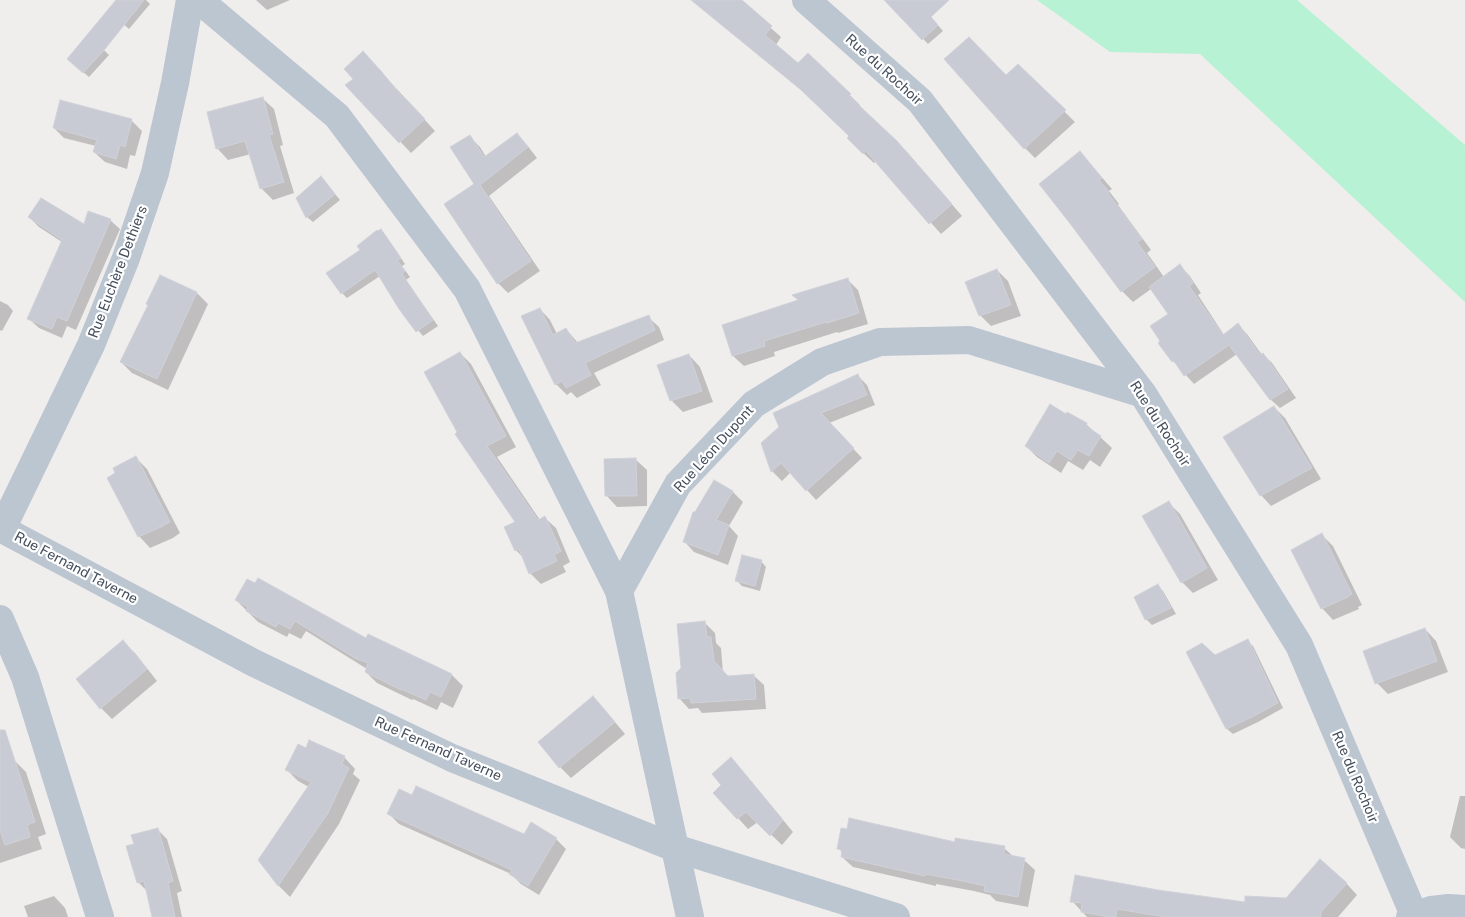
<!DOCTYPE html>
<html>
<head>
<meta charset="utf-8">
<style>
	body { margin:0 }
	canvas { display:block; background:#f0eded }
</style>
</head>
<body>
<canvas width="1465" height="917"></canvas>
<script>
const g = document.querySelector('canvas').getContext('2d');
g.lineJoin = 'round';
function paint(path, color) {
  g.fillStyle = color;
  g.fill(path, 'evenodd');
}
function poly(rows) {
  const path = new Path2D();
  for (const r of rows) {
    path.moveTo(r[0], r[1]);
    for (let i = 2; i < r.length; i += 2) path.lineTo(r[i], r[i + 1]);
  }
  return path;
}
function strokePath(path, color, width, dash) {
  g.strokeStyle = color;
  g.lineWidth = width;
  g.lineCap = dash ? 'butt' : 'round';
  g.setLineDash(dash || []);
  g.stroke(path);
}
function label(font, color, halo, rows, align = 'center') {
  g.font = font + ' "Public Sans",sans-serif';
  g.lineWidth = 4.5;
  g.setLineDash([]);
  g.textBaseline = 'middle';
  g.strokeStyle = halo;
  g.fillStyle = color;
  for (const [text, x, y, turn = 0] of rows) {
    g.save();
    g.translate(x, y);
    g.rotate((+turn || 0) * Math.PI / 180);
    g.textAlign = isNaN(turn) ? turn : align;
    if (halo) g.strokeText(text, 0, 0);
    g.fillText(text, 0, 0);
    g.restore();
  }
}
paint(poly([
	[1037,0,1297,0,1465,145,1465,302,1200,54,1110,52]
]), '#b6f2d3');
paint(poly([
	[118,0,146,0,150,4,129,29,114,16],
	[256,0,290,0,267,10],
	[705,0,739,0,781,37,776,45,798,65,808,55,860,105,859,107,908,153,962,216,941,234,876,161,874,163,859,149,850,137,812,99,711,16,700,6],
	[929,15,943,31,928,44,909,24],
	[104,50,109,55,89,77,74,64],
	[374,64,435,131,411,153,347,85],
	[1018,66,1075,122,1035,158,1025,148,1006,77],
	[262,98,274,109,283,145,280,146,294,193,273,200,261,188,251,154,228,160,217,148],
	[131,120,142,131,135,156,130,155,127,169,105,162,94,152,96,146,64,138,54,128],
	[517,135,527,145,537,158,489,196,540,271,508,293,498,283,476,185,470,137,480,147,486,157],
	[1080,152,1112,189,1109,191,1119,204,1118,205,1151,250,1147,253,1164,277,1180,266,1189,275,1201,293,1198,295,1224,335,1238,325,1247,334,1262,355,1263,354,1272,363,1296,398,1280,408,1270,399,1237,354,1194,384,1173,361,1169,315,1151,289,1133,302,1122,291],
	[326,183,340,200,313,222,307,217,297,198],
	[29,217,85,226,110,220,120,229,76,330,67,326,62,338,39,328,29,319,62,242,39,227],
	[381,230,386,236,405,264,402,266,410,277,406,280,438,326,423,336,400,309,380,276,347,298,342,293,362,250],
	[997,270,1008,281,1021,316,991,326,980,315],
	[847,279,858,290,868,324,838,333,837,332,774,352,775,356,744,366,733,356,723,325,799,300],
	[197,293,208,304,168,390,132,373,121,362],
	[0,301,8,305,13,311,2,331,0,330],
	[540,309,550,320,557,334,566,329,578,343,648,317,659,327,664,340,594,373,601,385,577,398,571,392,567,395,556,384,523,317],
	[460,353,471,364,516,447,497,457,540,520,545,518,556,528,570,562,563,566,566,572,541,584,530,573,524,559,516,550,516,522,457,434],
	[689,355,700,367,713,402,683,412,672,401,659,366],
	[858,376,867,385,875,405,829,423,862,458,816,500,791,472,782,481,772,471,763,443],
	[1274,407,1285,418,1321,479,1271,506,1261,495],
	[1066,415,1086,424,1112,448,1100,467,1090,460,1083,470,1068,461,1061,473,1037,457,1026,446],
	[136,458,147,469,180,533,173,538,150,548,139,536],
	[635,459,647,470,647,506,617,507,606,495],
	[715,482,733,492,743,502,729,526,738,536,728,565,694,552,684,541],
	[1168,502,1180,514,1218,580,1193,593,1182,582],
	[1322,535,1333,546,1362,605,1358,607,1359,609,1333,620,1322,608],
	[761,561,766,567,760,591,742,586,737,581],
	[1158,586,1163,591,1176,614,1152,625,1146,619],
	[236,600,367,640,369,636,452,675,463,686,453,708,441,702,437,710,413,699,412,700,377,683,366,672,367,669,306,631,301,639,289,633,287,637,258,622],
	[705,623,715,633,716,643,721,648,723,673,728,678,753,675,764,685,766,709,702,713,698,708,689,709,679,698],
	[1425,629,1436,641,1448,672,1388,694,1377,683],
	[1247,641,1253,646,1283,708,1258,722,1233,734,1227,729,1188,652,1215,657],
	[123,642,135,653,157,681,112,719,101,708],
	[604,709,625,734,571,778,560,767],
	[0,729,11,761,14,760,26,772,46,834,38,837,42,849,0,863],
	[306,749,344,757,355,769,353,774,360,780,339,824,290,897,279,886,259,860,309,787,298,781,287,770],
	[731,759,742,770,793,832,782,845,758,822,748,829,738,818,723,785],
	[1460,796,1465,796,1465,849,1461,848,1450,837],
	[389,814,524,835,531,824,556,839,566,849,539,895,521,884,511,874,399,824],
	[157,829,167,839,182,891,177,893,182,917,153,917,148,892,138,882,135,845],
	[838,848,1004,848,1015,858,1024,860,1035,870,1028,907,996,901,990,895,974,891,936,884,936,886,853,867,842,857,843,853],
	[1346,883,1357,895,1338,917,1283,917,1287,899],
	[54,896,65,908,68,917,28,917,24,906],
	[1072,901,1245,917,1087,917]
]), '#0003');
const building = poly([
	[116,0,144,0,105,49,83,73,67,59,116,0],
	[691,0,742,0,772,26,765,35,798,63,808,53,851,94,849,96,897,141,952,204,929,224,866,151,863,154,847,138,849,136,800,89,691,0],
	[884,0,949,0,931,17,938,25,922,40,884,0],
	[969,37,1006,75,1018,64,1066,110,1024,149,944,59,969,37],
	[363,51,381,71,403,98,404,97,425,119,399,143,345,85,353,79,344,69,363,51],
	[263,97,273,134,269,135,284,182,260,189,245,141,216,149,207,112,263,97],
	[60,100,132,119,125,147,120,145,116,159,93,152,97,140,53,128,60,100],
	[517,133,528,147,480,185,531,261,497,284,444,204,474,184,450,147,470,135,484,157,517,133],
	[1080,151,1102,178,1099,180,1109,192,1108,193,1142,239,1137,242,1155,267,1121,292,1072,226,1039,184,1080,151],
	[321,176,335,194,306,218,296,198,321,176],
	[41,198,84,224,88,211,111,219,67,321,57,317,52,329,27,319,62,240,28,217,41,198],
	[381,229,401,258,397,260,405,271,402,274,433,320,416,332,399,309,375,270,341,294,326,273,360,250,357,246,377,230,378,231,381,229],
	[1180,264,1193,283,1189,286,1223,335,1238,323,1260,355,1263,353,1288,389,1270,400,1229,345,1184,376,1174,361,1172,362,1158,343,1160,341,1150,326,1168,314,1149,287,1180,264],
	[997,269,1011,305,979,316,965,282,997,269],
	[160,275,197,292,157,379,120,362,148,305,146,304,160,275],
	[848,278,859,313,827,323,826,322,764,341,765,346,732,356,722,325,798,300,792,295,848,278],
	[540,308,553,335,566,328,575,343,649,315,655,330,585,363,591,375,566,388,562,381,555,385,521,316,540,308],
	[460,352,506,436,487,446,538,520,545,516,561,551,554,555,557,561,529,574,519,549,515,551,504,527,515,522,455,434,457,432,424,372,460,352],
	[689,354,702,391,670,401,657,365,689,354],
	[858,374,867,395,821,413,854,448,806,491,781,463,771,472,761,443,779,427,773,413,858,374],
	[1050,404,1066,414,1067,412,1087,423,1086,426,1101,436,1089,456,1078,450,1071,460,1057,451,1049,463,1025,446,1050,404],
	[1274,406,1312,468,1260,496,1223,437,1274,406],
	[136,456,170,522,162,526,163,526,138,537,107,478,115,473,113,468,136,456],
	[636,458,637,496,605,496,604,459,636,458],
	[714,480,733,491,716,520,729,525,718,555,683,542,693,512,695,512,714,480],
	[1169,501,1207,568,1181,583,1142,516,1169,501],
	[1322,533,1352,594,1348,596,1348,597,1321,609,1291,550,1322,533],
	[742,555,762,560,755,586,735,581,742,555],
	[258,578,366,638,368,634,452,674,441,697,430,692,426,700,401,689,401,690,365,672,368,663,355,658,295,621,290,629,278,623,276,627,246,611,248,607,235,600,247,579,255,583,258,578],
	[1158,584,1171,608,1145,620,1134,597,1158,584],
	[705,621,707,637,711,637,714,661,728,676,754,674,756,699,691,703,690,698,678,699,676,673,681,668,677,624,705,621],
	[1425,628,1437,661,1375,684,1363,651,1425,628],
	[1248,639,1278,703,1252,717,1226,729,1186,652,1202,643,1215,655,1248,639],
	[123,640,147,669,100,709,76,679,123,640],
	[593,696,615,722,559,768,538,742,593,696],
	[0,730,5,730,35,822,27,825,30,837,5,845,0,830,0,730],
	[309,740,345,756,342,764,349,768,328,813,278,886,258,860,311,782,285,770,298,744,306,748,309,740],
	[731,757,783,820,770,836,746,812,737,819,713,793,721,785,712,774,731,757],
	[416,786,524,834,531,822,557,838,528,886,509,874,512,870,387,814,399,789,412,795,416,786],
	[849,818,955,842,955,838,1005,846,1004,854,1025,858,1018,897,984,891,985,886,963,881,926,874,925,876,841,857,842,850,837,849,841,828,847,829,849,818],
	[158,828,173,881,168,883,175,917,152,917,144,881,137,883,126,846,134,844,131,835,158,828],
	[1320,859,1347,883,1321,912,1321,917,1166,917,1117,909,1116,917,1111,917,1081,912,1082,903,1070,902,1075,875,1158,890,1245,902,1245,896,1286,898,1320,859]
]);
paint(building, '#c8cbd3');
strokePath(building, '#d0d2d9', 1);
strokePath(poly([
	[199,0,337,116,467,289,619,591,690,917],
	[806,0,920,101,1143,394,1299,645,1414,915],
	[2,529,254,663,452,758,675,848,896,917],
	[2,529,91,345,126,258,155,173,175,83,190,0],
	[619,591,678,484,754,404,822,362,880,342,969,340,1143,394]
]), '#bcc6d1', 28);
strokePath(poly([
	[0,619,25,677,100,917],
	[1410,917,1431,910,1449,908,1465,909]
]), '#bcc6d1', 28);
label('14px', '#444e5c', '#fff', [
	["Rue du Rochoir",884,70,42],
	["Rue Euchère Dethiers",118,272,-69],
	["Rue du Rochoir",1160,424,57],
	["Rue Léon Dupont",714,449,-48],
	["Rue Fernand Taverne",76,568,28],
	["Rue Fernand Taverne",438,749,24],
	["Rue du Rochoir",1355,777,67]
]);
</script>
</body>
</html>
